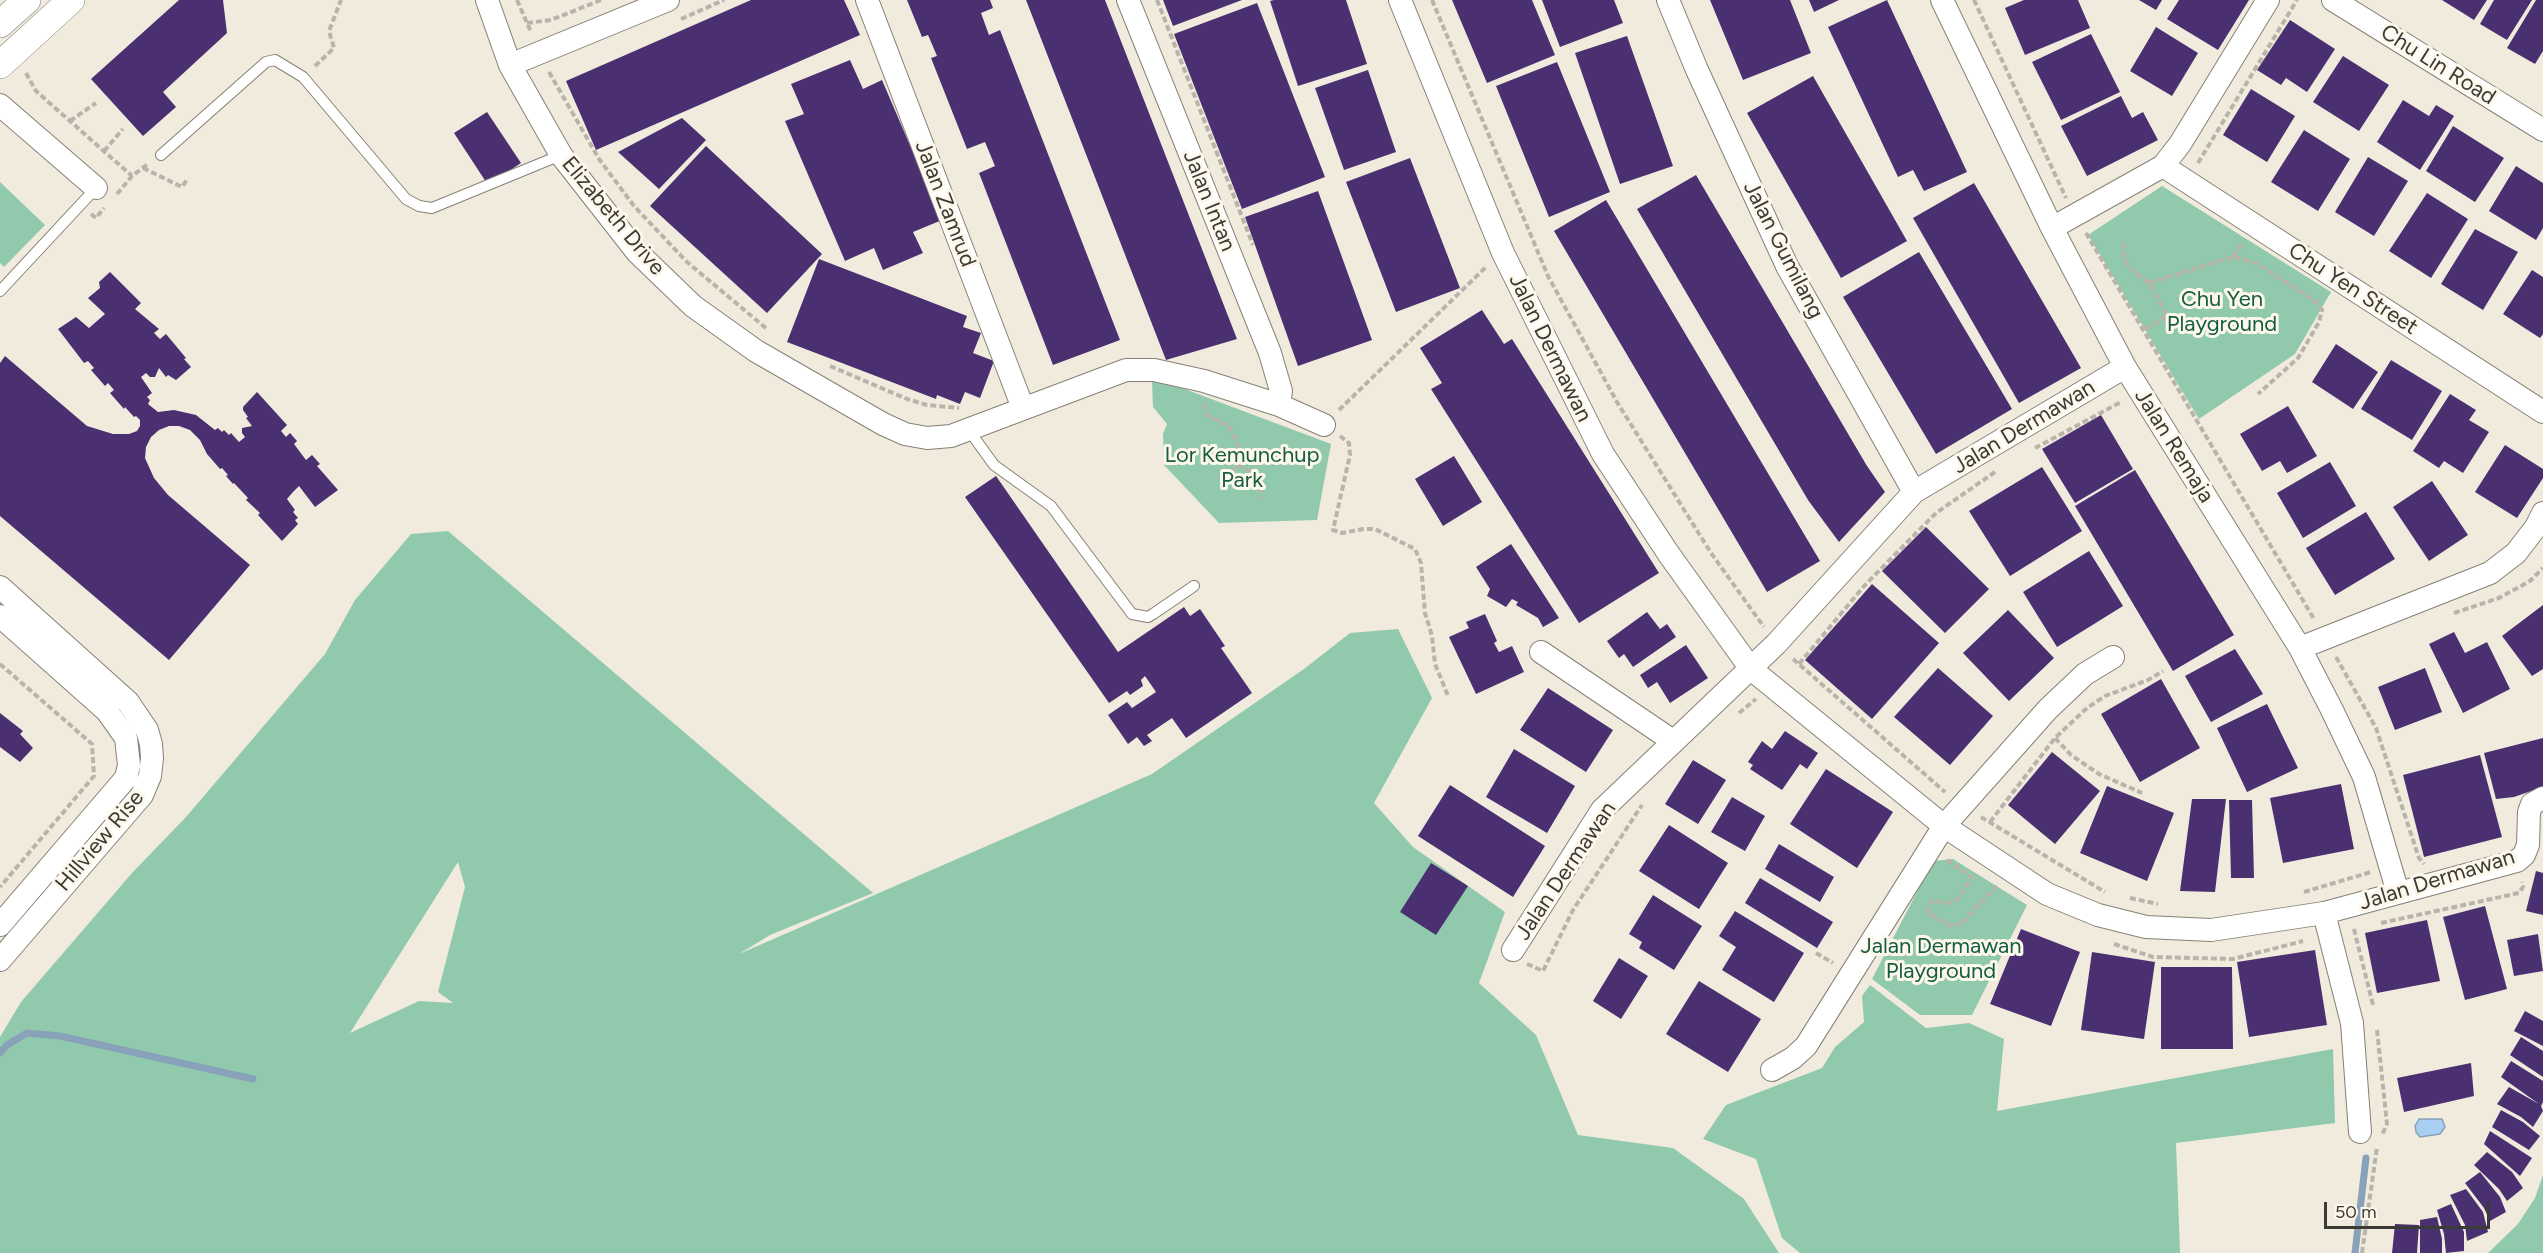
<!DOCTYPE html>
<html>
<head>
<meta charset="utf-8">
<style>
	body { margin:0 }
	#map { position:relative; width:2543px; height:1253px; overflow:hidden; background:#f1ebde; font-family:Figtree,sans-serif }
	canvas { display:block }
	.scale { position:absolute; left:2324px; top:1202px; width:166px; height:27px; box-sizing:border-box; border:3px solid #3c3a35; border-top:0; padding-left:8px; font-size:18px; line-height:21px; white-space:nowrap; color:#3c3a35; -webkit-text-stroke:4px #fef8ec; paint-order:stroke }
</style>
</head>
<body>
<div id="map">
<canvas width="2543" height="1253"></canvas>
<div class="scale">50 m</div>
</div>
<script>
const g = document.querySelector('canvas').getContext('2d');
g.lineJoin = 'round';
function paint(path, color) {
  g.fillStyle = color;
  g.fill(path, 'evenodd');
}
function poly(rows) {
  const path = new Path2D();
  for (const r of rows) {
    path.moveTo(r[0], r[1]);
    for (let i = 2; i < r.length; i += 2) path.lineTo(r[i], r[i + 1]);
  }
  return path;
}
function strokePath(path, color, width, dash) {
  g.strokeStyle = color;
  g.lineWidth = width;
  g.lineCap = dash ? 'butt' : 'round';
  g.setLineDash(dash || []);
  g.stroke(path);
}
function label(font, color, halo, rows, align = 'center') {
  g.font = font + ' Figtree,sans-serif';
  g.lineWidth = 6;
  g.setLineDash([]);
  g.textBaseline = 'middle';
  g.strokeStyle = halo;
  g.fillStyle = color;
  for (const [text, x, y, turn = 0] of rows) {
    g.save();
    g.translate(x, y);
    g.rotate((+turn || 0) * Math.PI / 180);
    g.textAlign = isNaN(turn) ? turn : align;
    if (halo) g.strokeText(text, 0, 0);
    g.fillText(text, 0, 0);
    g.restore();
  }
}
paint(poly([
	[0,182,45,225,4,267,0,263],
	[2162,186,2331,292,2295,354,2199,419,2088,235],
	[1152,381,1182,388,1331,444,1317,520,1219,523,1164,465,1163,434,1167,424,1153,407],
	[448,531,873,893,770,935,739,954,1152,774,1304,669,1350,633,1398,629,1432,698,1374,803,1413,847,1505,912,1479,983,1536,1035,1578,1135,1673,1148,1744,1199,1779,1253,0,1253,0,1037,21,1002,132,873,186,817,325,654,355,600,411,534],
	[458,862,465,887,438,992,453,1003,419,1001,350,1033],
	[1953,859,2027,905,1972,1015,1920,1015,1872,979,1933,861],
	[1870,985,1926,1028,1969,1023,2004,1039,1997,1111,2333,1049,2335,1123,2176,1143,2180,1253,1800,1253,1782,1238,1756,1159,1703,1139,1726,1105,1822,1068,1835,1047,1864,1022,1862,996],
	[2543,1175,2543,1253,2488,1253,2518,1224,2535,1198]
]), '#91c9ad');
const water = poly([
	[2419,1119,2442,1119,2445,1127,2440,1134,2420,1137,2416,1132,2415,1126,2419,1119]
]);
paint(water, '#a8cef2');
strokePath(water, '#88a2b9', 1.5);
strokePath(poly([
	[0,1053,7,1045,27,1033,60,1036,253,1079],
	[2355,1253,2366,1158]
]), '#88a2b9', 7);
paint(poly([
	[179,0,223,0,227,33,163,92,176,107,143,136,91,79],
	[751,0,844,0,860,35,596,150,566,81],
	[907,0,990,0,993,8,981,13,989,35,1000,30,1120,340,1053,365,979,173,995,166,985,142,967,149,931,58,937,56,928,35,922,37],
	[1026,0,1105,0,1237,339,1166,360],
	[1163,0,1242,0,1173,26],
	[1274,0,1346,0,1367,64,1298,86,1270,1],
	[1452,0,1532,0,1555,55,1487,83],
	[1542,0,1614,0,1623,23,1560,47],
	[1710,0,1790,0,1811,53,1743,80],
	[1809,0,1839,0,1814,12],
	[1887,0,1967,172,1924,191,1913,170,1898,177,1828,27],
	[2024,0,2078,0,2090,28,2025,55,2005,8],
	[2139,0,2162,0,2156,10],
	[2179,0,2249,0,2218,50,2167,19],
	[2442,0,2487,0,2474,20],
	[2494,0,2532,0,2507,40,2480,24],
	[2536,0,2543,0,2543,51,2535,64,2507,48],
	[1257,3,1325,177,1242,209,1174,34],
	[2290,20,2335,49,2307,92,2286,78,2281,85,2257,70],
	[2156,27,2198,53,2172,96,2130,71],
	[2091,34,2120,92,2061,120,2032,62],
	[1627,36,1673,166,1620,184,1575,53],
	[2343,56,2389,85,2359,131,2313,102],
	[850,60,863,89,882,80,942,220,913,232,923,253,883,270,874,248,845,261,785,121,804,114,791,84],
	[1557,62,1610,192,1549,217,1496,86],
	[1368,70,1396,152,1344,170,1315,88],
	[1813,76,1907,241,1841,278,1747,113],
	[2251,89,2295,116,2267,162,2223,135],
	[2121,96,2132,118,2143,112,2158,140,2087,176,2061,126],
	[2403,100,2429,116,2436,105,2454,116,2420,170,2377,142],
	[487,112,521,163,488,185,454,133],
	[682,118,706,140,659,189,618,152],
	[2453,126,2504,158,2475,202,2426,171],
	[2304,130,2350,159,2318,211,2271,182],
	[706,146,822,254,767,313,650,206],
	[2368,157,2408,181,2374,236,2335,212],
	[1410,158,1460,288,1396,312,1346,182],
	[2516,166,2543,183,2543,228,2536,240,2489,211],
	[1696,175,1867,466,1885,492,1839,542,1808,500,1637,209],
	[1974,183,2081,368,2019,403,1913,218],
	[1318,191,1372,340,1298,366,1245,217],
	[2427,193,2468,219,2431,278,2389,251],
	[1606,200,1820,561,1767,592,1554,231],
	[2475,229,2518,252,2483,310,2441,284],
	[1919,252,2012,409,1936,454,1843,297],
	[819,259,967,316,963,327,981,333,973,353,994,361,980,398,965,392,960,404,937,395,936,399,787,342],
	[2532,270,2543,277,2543,334,2540,338,2503,314],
	[110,272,141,303,135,309,159,329,154,333,160,339,166,334,186,358,184,359,191,367,176,380,168,375,166,377,159,368,155,377,150,377,146,373,141,377,152,393,147,397,150,400,148,404,158,412,174,410,196,415,215,430,218,428,222,432,224,430,229,435,231,433,239,442,245,437,242,433,242,428,252,426,246,418,248,417,243,410,243,407,257,392,287,425,281,431,286,437,290,433,297,441,294,444,306,460,312,455,320,464,317,466,338,490,315,507,299,486,293,492,287,499,295,510,293,512,298,518,295,520,298,524,282,541,258,515,260,513,246,500,248,498,234,483,233,484,226,476,228,475,222,468,220,469,207,454,200,440,190,430,179,426,169,426,159,430,151,437,146,447,145,458,154,478,168,495,250,565,169,660,0,516,0,363,5,356,87,426,113,434,129,434,137,431,140,426,140,420,136,416,134,417,125,407,124,409,110,393,114,390,108,383,105,386,91,370,94,368,88,361,84,363,58,329,76,317,89,328,105,314,88,298,100,288,99,282],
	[1482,310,1504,344,1512,339,1659,573,1579,623,1431,389,1442,383,1420,348],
	[2336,344,2378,372,2353,409,2312,382],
	[2391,360,2442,391,2412,440,2361,409],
	[2450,394,2476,410,2469,420,2489,432,2463,473,2444,461,2439,468,2413,451],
	[2288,406,2317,456,2287,473,2280,461,2262,471,2240,434],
	[2101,415,2133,469,2075,503,2042,449],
	[2505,445,2543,469,2543,478,2517,518,2475,492],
	[1454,456,1482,502,1443,526,1415,479],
	[2330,462,2356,506,2303,538,2277,493],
	[2042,467,2082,531,2010,576,1969,511],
	[2135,470,2234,635,2173,671,2075,506],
	[996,476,1118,652,1184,607,1190,616,1200,609,1225,646,1221,648,1252,693,1186,738,1172,718,1147,735,1152,741,1144,746,1137,737,1128,744,1108,715,1127,702,1132,708,1156,692,1145,676,1141,680,1143,686,1130,695,1127,691,1109,703,965,497],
	[2432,481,2468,535,2429,561,2393,507],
	[2366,512,2395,559,2335,595,2306,548],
	[1926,527,1989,589,1945,633,1882,571],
	[1511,544,1559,618,1543,627,1538,618,1516,605,1518,602,1512,599,1506,607,1487,596,1490,589,1476,567],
	[2089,551,2123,606,2057,647,2023,592],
	[1872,584,1939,643,1872,719,1805,660],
	[2543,605,2543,669,2532,676,2502,636],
	[2008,610,2054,658,2009,701,1963,653],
	[1647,612,1660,629,1667,624,1676,637,1633,667,1624,654,1619,658,1607,641],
	[1485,614,1497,641,1494,643,1499,652,1512,646,1524,672,1476,694,1449,637,1469,628,1466,622],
	[2454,632,2465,653,2487,642,2510,689,2463,713,2429,644],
	[1686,645,1708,678,1670,703,1657,682,1648,688,1640,675],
	[2235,649,2263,694,2211,722,2185,676],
	[1938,668,1993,716,1950,765,1894,717],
	[2425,668,2442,712,2395,730,2378,687],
	[2161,679,2200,748,2140,782,2101,714],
	[1548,688,1613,730,1586,772,1520,730],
	[2267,704,2298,768,2247,792,2217,728],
	[0,713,23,731,20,734,33,748,20,762,0,747],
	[1785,731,1818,753,1807,769,1800,764,1782,790,1750,769,1753,765,1748,762,1762,741,1772,749],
	[2543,738,2543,787,2514,797,2496,799,2484,753],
	[1514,749,1575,786,1547,833,1486,797],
	[2052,752,2100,791,2055,844,2008,805],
	[2480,755,2502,837,2424,857,2403,775],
	[1693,760,1726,780,1698,824,1665,804],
	[1826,769,1893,812,1857,868,1790,824],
	[2341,784,2354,849,2283,863,2270,798],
	[1450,785,1545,846,1513,897,1418,836],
	[2107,786,2174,813,2147,881,2080,853],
	[1732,797,1765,816,1745,851,1711,832],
	[2192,799,2226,799,2215,892,2180,891],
	[2229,800,2252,800,2254,878,2231,878],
	[1669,825,1728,863,1699,909,1639,871],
	[1779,844,1834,877,1820,902,1765,869],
	[1431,863,1468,886,1436,935,1400,912],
	[2536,871,2543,873,2543,915,2526,911],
	[1760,878,1833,922,1817,948,1745,903],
	[1653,895,1702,926,1674,970,1639,948,1642,942,1629,934],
	[2485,906,2507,989,2465,1000,2443,917],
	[1735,911,1804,953,1774,1002,1722,970,1736,947,1719,936],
	[2427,920,2440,981,2377,993,2365,933],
	[2021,929,2080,952,2051,1026,1990,1004],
	[2538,934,2543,971,2514,976,2507,940],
	[2315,950,2327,1025,2249,1037,2237,962],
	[2092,952,2155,962,2144,1039,2081,1030],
	[1619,958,1648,976,1621,1019,1593,1001],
	[2161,967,2232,967,2233,1049,2161,1049],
	[1699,981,1761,1019,1728,1072,1666,1034],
	[2525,1011,2543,1021,2543,1046,2514,1031],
	[2521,1037,2543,1051,2543,1077,2510,1055],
	[2511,1061,2543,1081,2543,1102,2541,1106,2543,1111,2533,1127,2521,1117,2497,1104,2509,1087,2539,1104,2501,1077],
	[2471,1063,2474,1096,2404,1112,2397,1078],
	[2501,1110,2523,1122,2540,1136,2529,1150,2492,1127],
	[2490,1131,2532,1158,2520,1176,2484,1144],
	[2487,1152,2512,1172,2523,1188,2507,1201,2499,1189,2474,1165],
	[2480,1172,2500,1197,2506,1212,2490,1221,2484,1208,2465,1183],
	[2466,1189,2483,1212,2488,1232,2467,1241,2465,1225,2450,1195],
	[2451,1204,2464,1232,2464,1251,2446,1253,2444,1234,2437,1210],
	[2437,1217,2442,1239,2442,1253,2420,1253,2420,1220],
	[2395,1224,2419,1225,2417,1253,2392,1253]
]), '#4a3071');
const service = poly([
	[161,155,266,62,275,60,303,77,406,199,419,206,432,208,561,155],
	[0,291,96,188],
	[968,429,994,465,1051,506,1132,614,1148,617,1153,614,1194,586]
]);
const minor = poly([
	[487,0,510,65,561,155,637,252,693,306,756,351,883,424,905,434,927,438,951,436,1126,370,1154,370,1204,381,1279,405,1324,425],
	[867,0,1023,408],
	[1128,0,1270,353,1281,391,1279,405],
	[1400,0,1503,253,1603,454,1668,553,1751,669,1944,826,2047,894,2098,915,2146,927,2211,930,2324,913,2517,861,2524,855,2528,845,2529,812,2532,804,2543,798],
	[1668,0,1697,70,1787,266,1914,492],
	[1942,0,2052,228,2125,367,2300,648,2332,710,2364,777,2398,893],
	[2333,0,2543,130],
	[510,65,668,0],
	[0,105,96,188],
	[2163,166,2543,412],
	[2052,228,2163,166,2180,144,2268,0],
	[0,587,128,702,147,730,151,744,152,758,150,776,142,795,0,960],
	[0,616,107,711,126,738,129,765,126,778,0,925],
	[2300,648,2490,573,2516,553,2536,527,2543,513],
	[1541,652,1673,741],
	[2324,913,2352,1023,2360,1132],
	[1513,950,1602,810,1776,644,1914,492,2125,367],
	[1772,1070,1793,1058,1806,1046,1944,826,2048,709,2085,674,2113,657]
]);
const tertiary = poly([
	[0,24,27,0],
	[0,65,71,0]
]);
strokePath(service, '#868176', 12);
strokePath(minor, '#868176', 24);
strokePath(tertiary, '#868176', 28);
strokePath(poly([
	[517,0,531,32],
	[1157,0,1253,245],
	[1432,0,1548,276,1617,402,1711,553,1764,627],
	[1974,0,2066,198],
	[681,19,724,0],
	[527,23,551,20,601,0],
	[315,66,334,48,329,31,341,0],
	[549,72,599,159,634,206,687,262,767,329],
	[26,73,36,91,132,176],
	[70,121,96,103],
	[104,151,123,129],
	[2198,163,2297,0],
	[143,168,182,187,188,178],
	[117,194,132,176,148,164],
	[91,214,96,218,104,208],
	[2086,233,2314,619],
	[2124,243,2123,257,2130,268,2149,283,2167,316,2144,330],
	[2233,257,2242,243],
	[2149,283,2233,257,2256,263,2315,301,2322,310,2319,322,2298,358,2258,394],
	[830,366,907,399,927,405,959,408],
	[1204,404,1207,415,1229,426,1240,450,1237,465,1230,473,1220,479],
	[1339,410,1486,267],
	[1340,436,1349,443,1350,455,1333,530,1342,533,1363,529,1375,529,1415,549,1421,563,1425,613,1432,636,1435,664,1448,696],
	[2035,448,2121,402],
	[1237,465,1251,471,1261,480,1259,499],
	[2454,613,2499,598,2530,581,2543,568],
	[2336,657,2376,728,2419,858,2424,864],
	[1793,659,1945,792],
	[0,664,92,744,94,776,0,887],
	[1799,664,1865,585,1936,513,1995,472],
	[1739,713,1756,699],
	[2055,738,2071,755,2099,774,2142,793],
	[1981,817,2105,892],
	[1990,822,2055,738,2087,708,2105,696,2148,680,2163,671],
	[1947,860,1972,877,1958,899,1949,903,1933,901,1928,906,1928,913,1951,926,1962,923,1997,886],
	[2304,892,2371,872],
	[2130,898,2158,904],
	[2381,923,2519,893,2523,887,2522,882],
	[2354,929,2373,1005],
	[2114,944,2153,957,2233,959,2303,941],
	[1816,953,1833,963],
	[1527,964,1543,971,1573,910,1642,805],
	[2377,1030,2387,1124,2382,1135],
	[2362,1253,2377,1147]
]), '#b9b4a9', 4, [6, 3]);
strokePath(service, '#fff', 10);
strokePath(minor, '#fff', 22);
strokePath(tertiary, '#fff', 27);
label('22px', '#3c3a35', '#fef8ec', [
	["Chu Lin Road",2438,65,32],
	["Jalan Intan",1209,201,68],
	["Jalan Zamrud",945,204,69],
	["Elizabeth Drive",613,216,50],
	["Jalan Gumilang",1783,250,63],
	["Chu Yen Street",2353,289,33],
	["Jalan Dermawan",1550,348,64],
	["Jalan Dermawan",2024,427,-31],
	["Jalan Remaja",2174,446,58],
	["Hillview Rise",100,841,-50],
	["Jalan Dermawan",1566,871,-56],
	["Jalan Dermawan",2437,880,-17]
]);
label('22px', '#135d41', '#fef8ec', [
	["Chu Yen",2222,300],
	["Playground",2222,325],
	["Lor Kemunchup",1242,456],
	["Park",1242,481],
	["Jalan Dermawan",1941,947],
	["Playground",1941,972]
]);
</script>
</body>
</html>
